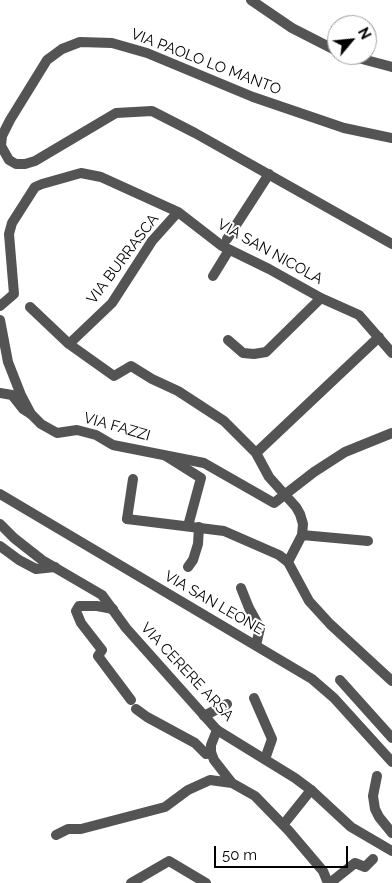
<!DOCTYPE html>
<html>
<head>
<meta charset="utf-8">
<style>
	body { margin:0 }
	#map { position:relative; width:392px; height:883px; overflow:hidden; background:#fff; font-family:Raleway,sans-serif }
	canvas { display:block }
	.north { position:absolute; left:327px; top:15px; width:50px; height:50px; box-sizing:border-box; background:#fff; border:1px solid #999; border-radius:50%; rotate:62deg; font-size:14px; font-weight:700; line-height:20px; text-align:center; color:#000 }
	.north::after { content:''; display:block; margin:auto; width:18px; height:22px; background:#000; clip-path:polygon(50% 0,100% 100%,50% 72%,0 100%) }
	.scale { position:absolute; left:214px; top:846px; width:134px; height:22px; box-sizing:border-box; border:2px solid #000; border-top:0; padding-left:6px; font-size:15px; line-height:18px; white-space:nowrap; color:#000; -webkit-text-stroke:4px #fff; paint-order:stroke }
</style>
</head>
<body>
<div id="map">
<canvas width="392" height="883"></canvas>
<div class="north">N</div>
<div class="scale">50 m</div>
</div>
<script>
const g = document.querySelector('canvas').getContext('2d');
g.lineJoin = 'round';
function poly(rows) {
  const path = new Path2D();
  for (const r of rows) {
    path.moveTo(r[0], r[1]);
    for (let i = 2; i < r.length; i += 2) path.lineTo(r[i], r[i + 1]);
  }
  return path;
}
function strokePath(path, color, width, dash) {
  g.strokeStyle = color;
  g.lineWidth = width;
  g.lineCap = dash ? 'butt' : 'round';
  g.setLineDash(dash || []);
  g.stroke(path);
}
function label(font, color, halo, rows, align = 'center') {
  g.font = font + ' Raleway,sans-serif';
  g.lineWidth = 4;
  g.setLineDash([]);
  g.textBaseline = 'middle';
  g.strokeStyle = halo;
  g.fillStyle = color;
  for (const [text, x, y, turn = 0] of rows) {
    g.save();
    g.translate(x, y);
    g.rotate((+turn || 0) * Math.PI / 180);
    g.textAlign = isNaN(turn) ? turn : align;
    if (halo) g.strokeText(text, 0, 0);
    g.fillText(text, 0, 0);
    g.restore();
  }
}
strokePath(poly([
	[0,393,12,395,23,409,31,414],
	[166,456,201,478,188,526],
	[127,519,133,479],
	[188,567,193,560,198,544,199,527],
	[241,588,249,608,260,628,256,645],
	[113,609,97,606,79,606,76,611,81,623,102,650,98,656,131,700],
	[340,680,392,738],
	[254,698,272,739,265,759],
	[136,709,147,717,195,743,206,754,211,752],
	[330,883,355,863,365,867,373,859]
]), '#545454', 10);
strokePath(poly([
	[251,0,292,28,337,51],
	[347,55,392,67],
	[392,138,344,128,253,97,147,53,112,43,80,42,62,49,47,60,10,120,2,136,1,146,9,160,16,164,25,164,35,161,116,113,152,111,195,133,392,244],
	[227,239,269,174],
	[213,276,229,250],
	[0,306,14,294,9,234,12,223,35,187,42,184,81,173,101,177,178,212,222,246,269,269,321,298,359,315,392,353],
	[30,307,69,344,114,376,131,366,152,379,178,391,224,421,256,453,269,477,296,507,300,514,303,524,302,535,288,562],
	[0,320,8,362,21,395,31,414,41,424,57,433,77,430,96,435,113,445,204,463,274,503,314,472,345,452,392,433],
	[228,340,243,353,254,354,266,352,321,298],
	[69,344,112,303,152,241,178,212],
	[256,453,379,337],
	[127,519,224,531,279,555,288,562,309,601,330,624,392,681],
	[302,535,368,541],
	[0,546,19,560,36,569,55,567],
	[204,716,227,704],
	[217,730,211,745,211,752,214,760,232,783,255,796,289,831,323,871,328,883],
	[377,776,373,796,375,809,379,817,392,833],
	[283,825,311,790],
	[56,835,68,829,81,829,165,807,188,790,210,780,232,783],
	[131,883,169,861,206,883]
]), '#545454', 10);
strokePath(poly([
	[0,494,312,679,334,698,392,762],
	[0,524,14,538,42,560,102,595,126,628,217,730,295,778,311,790,351,827,392,851]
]), '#545454', 10);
label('15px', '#000', '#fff', [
	["VIA PAOLO LO MANTO",206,62,21],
	["VIA SAN NICOLA",270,252,29],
	["VIA BURRASCA",123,259,-53],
	["VIA FAZZI",117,427,16],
	["VIA SAN LEONE",214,603,30],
	["VIA CERERE ARSA",187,672,47]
]);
</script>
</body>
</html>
